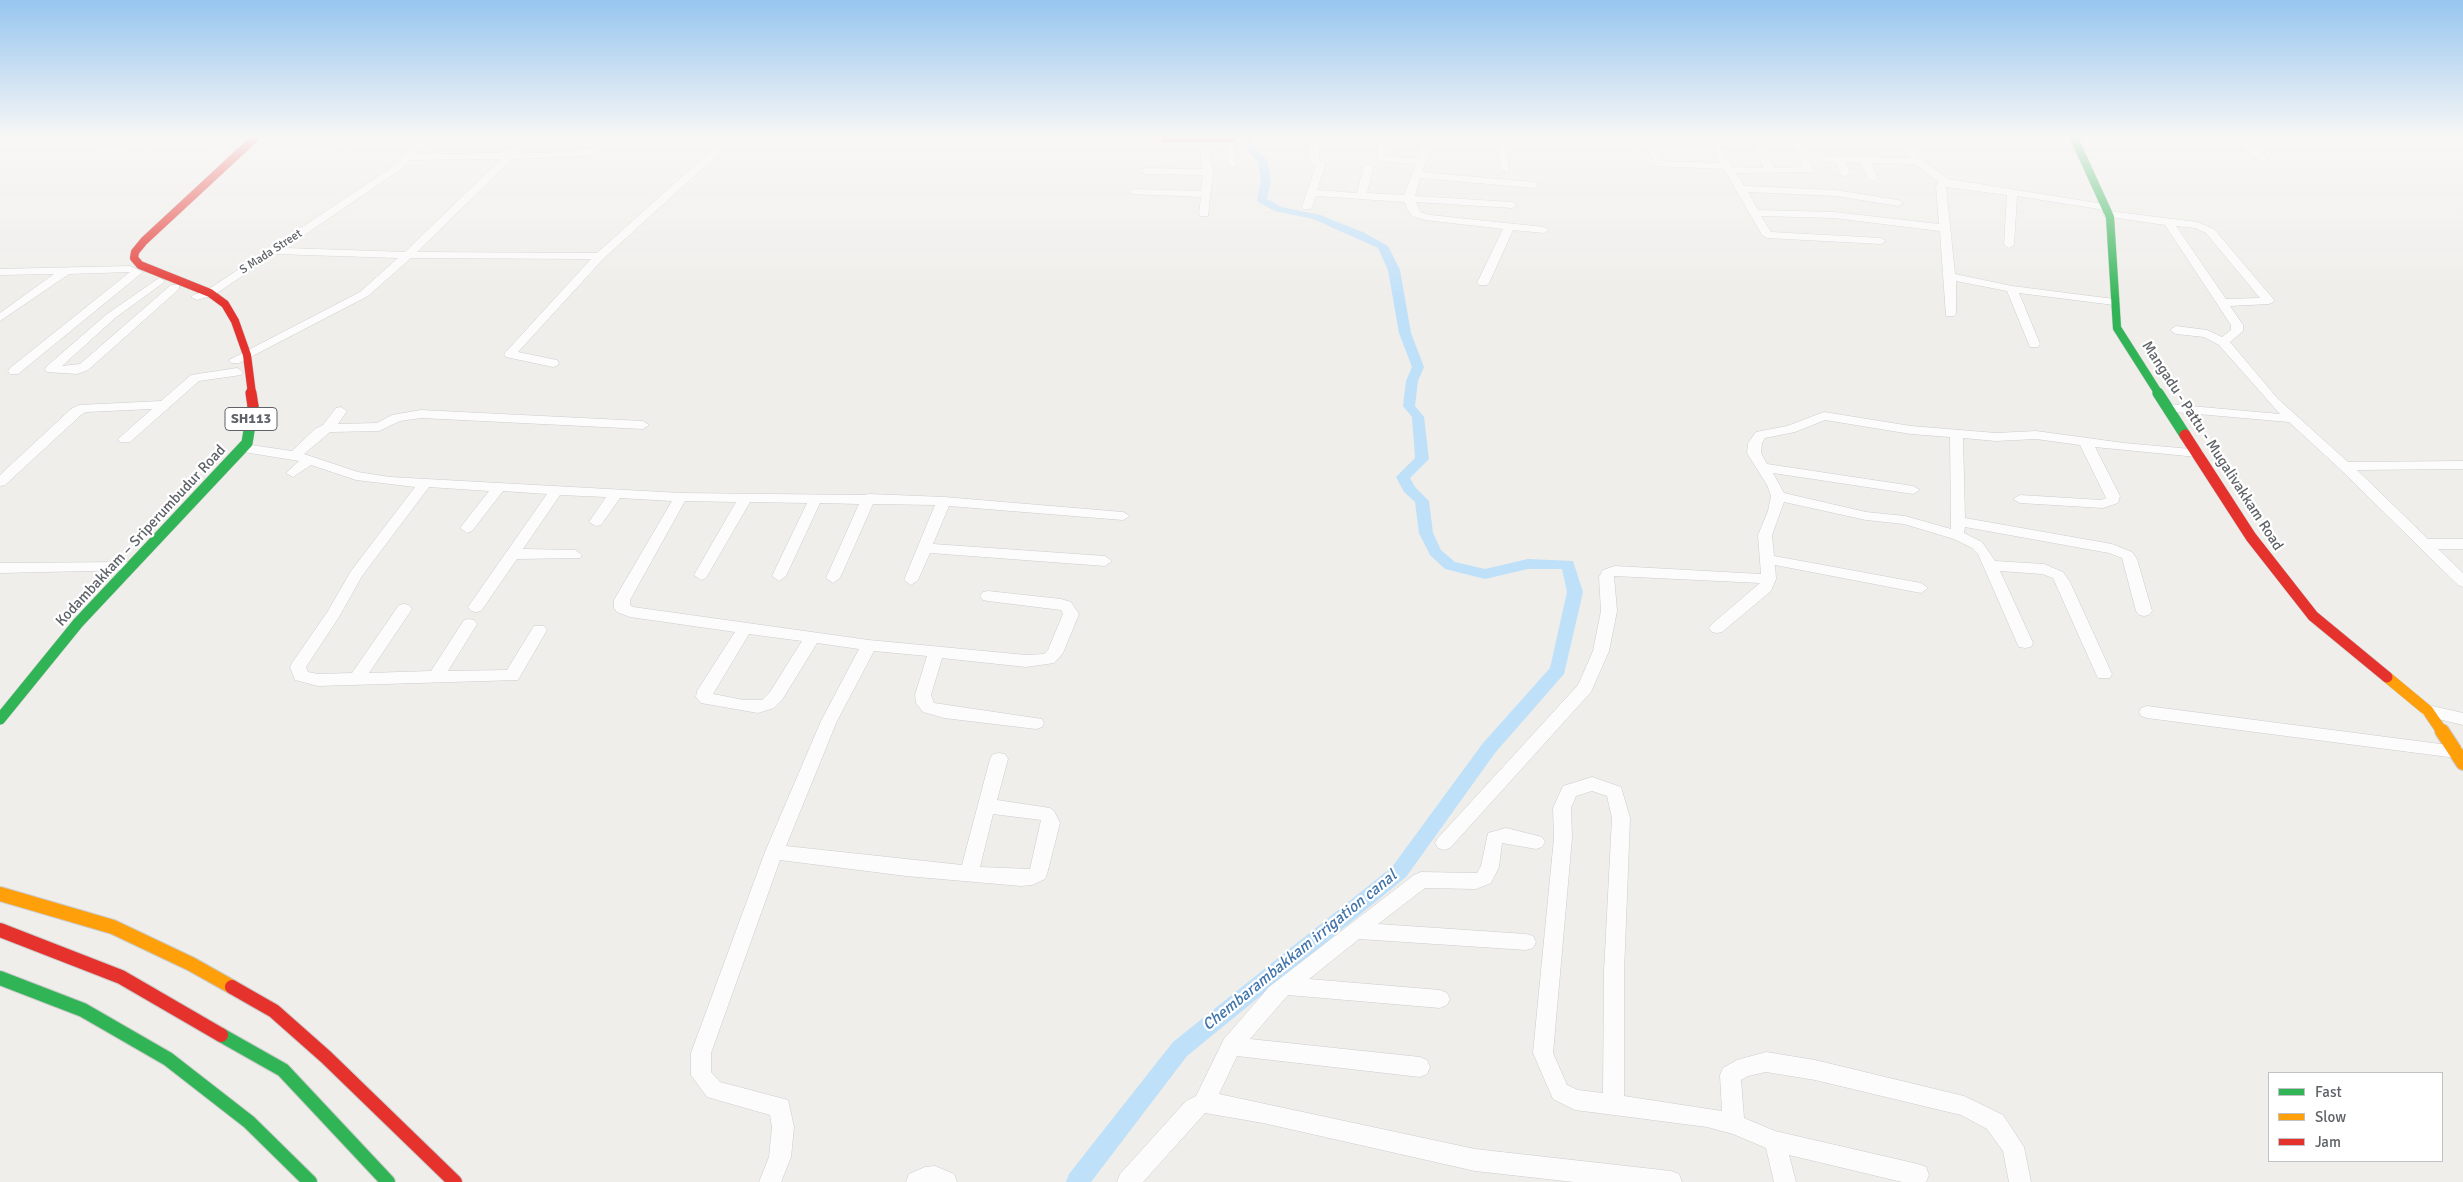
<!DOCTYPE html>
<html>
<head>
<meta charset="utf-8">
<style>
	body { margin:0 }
	#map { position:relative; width:2463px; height:1182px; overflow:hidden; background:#efeeea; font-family:Signika,sans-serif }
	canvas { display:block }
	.legend { position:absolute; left:2268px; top:1072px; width:175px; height:90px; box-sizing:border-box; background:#fff; border:1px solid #bfc1c3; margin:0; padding:6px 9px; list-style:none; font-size:15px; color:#5f6368 }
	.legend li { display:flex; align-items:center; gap:10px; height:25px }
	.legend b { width:25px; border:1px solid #bfc1c3 }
</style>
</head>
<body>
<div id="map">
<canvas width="2463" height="1182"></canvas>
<ul class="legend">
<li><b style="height:6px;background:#30b455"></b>Fast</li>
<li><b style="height:6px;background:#ff9f0a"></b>Slow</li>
<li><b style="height:6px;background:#e5322d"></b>Jam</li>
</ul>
</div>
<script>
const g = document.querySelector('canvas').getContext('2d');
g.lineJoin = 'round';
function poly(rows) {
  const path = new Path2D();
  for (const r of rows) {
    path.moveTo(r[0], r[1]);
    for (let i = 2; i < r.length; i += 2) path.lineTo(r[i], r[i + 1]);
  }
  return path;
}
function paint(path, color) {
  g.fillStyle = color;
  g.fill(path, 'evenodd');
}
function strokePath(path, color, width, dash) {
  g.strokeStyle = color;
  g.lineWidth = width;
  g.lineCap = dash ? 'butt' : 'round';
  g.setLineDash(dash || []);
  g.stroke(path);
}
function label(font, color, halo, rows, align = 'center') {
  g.font = font + ' Signika,sans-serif';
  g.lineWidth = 4.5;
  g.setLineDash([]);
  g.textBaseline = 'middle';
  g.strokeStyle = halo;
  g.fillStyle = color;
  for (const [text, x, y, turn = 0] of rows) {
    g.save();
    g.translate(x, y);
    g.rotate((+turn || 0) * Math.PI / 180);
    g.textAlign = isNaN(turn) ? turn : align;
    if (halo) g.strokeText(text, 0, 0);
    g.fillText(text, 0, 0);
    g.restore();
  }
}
paint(poly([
	[1245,138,1253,138,1256,148,1268,161,1271,181,1267,199,1282,207,1320,215,1365,233,1388,246,1400,270,1411,333,1424,367,1418,381,1415,406,1424,417,1429,459,1410,478,1415,487,1429,501,1433,533,1441,550,1455,562,1485,569,1528,559,1573,561,1583,592,1564,674,1495,753,1406,877,1187,1056,1091,1182,1066,1182,1069,1174,1173,1042,1392,867,1483,743,1550,668,1567,592,1562,569,1528,569,1485,579,1445,569,1430,555,1419,533,1415,502,1404,492,1396,477,1415,458,1412,417,1403,406,1406,381,1412,367,1399,333,1388,270,1378,248,1313,219,1275,211,1258,202,1257,200,1261,181,1258,162,1246,149,1245,138]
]), '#bfe0f9');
const street = poly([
	[37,138,321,139,415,144,420,138,431,138,416,154,507,153,522,138,533,138,518,153,571,152,597,146,604,138,615,138,603,150,587,156,512,159,417,252,597,253,725,138,736,138,604,258,518,352,557,360,559,363,557,366,553,367,506,357,504,354,591,259,411,258,368,296,239,363,231,363,229,360,360,292,398,258,275,254,214,295,197,300,191,297,193,295,206,291,394,166,410,149,321,145,138,146,42,141,37,138],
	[501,159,405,252,285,248,400,170,410,160,501,159],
	[1198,138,1207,140,1213,172,1208,216,1200,216,1199,214,1201,197,1131,194,1131,190,1135,189,1201,191,1203,175,1145,174,1140,171,1145,168,1203,169,1198,138],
	[1225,138,1234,139,1236,167,1228,165,1225,138],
	[1309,138,1319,138,1319,161,1326,163,1317,190,1357,193,1363,167,1368,164,1373,167,1367,193,1404,195,1416,164,1378,161,1376,138,1386,138,1386,156,1418,159,1421,151,1417,138,1427,138,1431,151,1422,172,1534,182,1539,185,1534,188,1420,178,1415,196,1512,202,1517,205,1512,208,1416,202,1420,212,1430,215,1544,227,1549,230,1544,233,1513,230,1489,283,1487,285,1479,285,1477,283,1503,229,1425,220,1412,216,1407,209,1405,202,1316,196,1311,209,1303,209,1302,207,1316,165,1309,162,1309,138],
	[1495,138,1505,138,1509,172,1501,170,1495,138],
	[1716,138,1733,167,1764,168,1752,138,1762,138,1763,141,1800,144,1805,147,1813,170,1811,172,1736,173,1744,186,1836,190,1898,200,1903,203,1898,206,1836,196,1748,192,1758,210,1834,212,1939,224,1936,186,1939,182,1915,164,1871,163,1878,178,1873,181,1868,178,1861,163,1846,162,1850,174,1845,177,1840,174,1836,162,1827,162,1822,159,1827,156,1910,158,1898,138,1908,138,1921,159,1948,179,2109,205,2109,209,2105,210,2017,196,2014,245,2009,248,2004,245,2007,195,1946,187,1955,274,2012,286,2114,299,2120,302,2114,305,2019,293,2040,344,2038,347,2030,347,2007,291,1956,281,1956,314,1954,316,1946,316,1940,231,1834,218,1761,216,1771,232,1881,238,1886,241,1881,244,1767,238,1762,235,1724,169,1656,166,1645,146,1558,149,1553,146,1558,143,1716,138],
	[1710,144,1721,163,1662,161,1655,146,1710,144],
	[1765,147,1796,150,1802,167,1774,168,1765,147],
	[2203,138,2214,138,2223,146,2215,148,2203,138],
	[2232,138,2243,138,2268,159,2260,161,2232,138],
	[2414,138,2424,138,2425,139,2420,142,2414,138],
	[2108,211,2197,222,2214,229,2275,301,2269,304,2230,306,2243,325,2243,331,2230,342,2278,399,2348,462,2463,461,2463,469,2357,470,2428,539,2463,539,2463,549,2438,549,2463,573,2463,587,2458,585,2340,469,2289,422,2163,411,2162,408,2168,404,2280,414,2219,345,2204,337,2176,334,2170,330,2176,326,2207,330,2222,337,2231,330,2231,325,2165,225,2104,216,2103,214,2108,211],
	[2176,226,2195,228,2206,233,2260,298,2226,299,2176,226],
	[130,266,143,272,18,374,10,374,8,371,10,368,130,272,69,274,0,321,0,313,54,274,0,275,0,269,130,266],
	[159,278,165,281,163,283,115,318,62,366,80,364,171,285,179,285,179,289,88,370,77,374,47,372,45,369,47,366,107,314,159,278],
	[237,368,243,372,241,375,199,381,130,442,120,442,118,439,152,409,86,412,81,415,5,485,0,486,0,475,71,409,79,405,161,401,191,375,237,368],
	[341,407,347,411,338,424,377,423,392,415,421,410,643,421,649,425,643,429,421,418,400,421,379,431,330,432,304,454,358,472,390,477,681,493,864,495,869,494,944,497,1123,512,1130,516,1123,520,949,506,933,544,1105,556,1112,561,1105,566,930,553,918,580,911,585,904,580,935,505,873,504,840,578,833,583,826,578,859,504,820,503,786,576,779,581,772,576,807,503,750,502,706,578,701,580,694,575,736,502,685,501,630,600,630,605,633,607,869,640,1026,655,1044,654,1048,650,1063,614,1061,610,988,601,983,600,980,596,983,592,988,591,1061,599,1071,602,1079,614,1063,653,1054,663,1026,667,942,658,931,695,934,703,1042,719,1044,723,1042,727,1036,729,944,718,923,712,916,703,915,695,927,656,874,651,837,721,786,846,962,865,990,759,993,754,999,753,1005,754,1008,759,997,800,1050,808,1054,811,1060,823,1047,874,1045,879,1032,885,1021,886,906,876,780,860,711,1053,711,1072,720,1082,788,1100,794,1127,791,1157,781,1182,759,1182,769,1157,772,1127,770,1115,707,1097,691,1075,691,1053,765,852,821,721,859,649,817,643,782,700,774,708,758,713,701,703,696,697,697,691,735,632,630,617,617,612,614,608,614,600,672,501,620,498,601,525,596,526,589,522,606,497,560,495,523,549,575,550,582,555,580,558,517,559,481,611,476,612,471,611,468,607,547,494,503,491,472,531,467,533,460,528,489,491,429,487,362,576,339,617,306,667,308,672,318,674,352,673,399,605,404,604,409,605,412,609,369,673,431,671,464,620,469,619,474,620,477,624,448,671,507,670,534,626,544,626,547,630,518,680,318,686,295,680,290,667,292,663,328,611,351,571,415,487,356,480,311,465,293,477,286,473,299,461,244,452,237,448,244,444,292,451,315,429,323,425,336,408,341,407],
	[749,634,802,641,770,692,762,700,744,700,713,694,749,634],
	[993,814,1041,820,1030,869,980,867,993,814],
	[1824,412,1911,426,1996,433,2036,431,2124,443,2202,450,2204,453,2197,457,2095,447,2120,496,2118,503,2103,508,2020,503,2013,499,2020,495,2101,500,2106,498,2080,445,2036,439,1996,441,1963,438,1965,518,2112,544,2132,552,2137,559,2152,611,2149,615,2144,616,2139,615,2136,611,2122,558,2109,553,1965,527,1964,533,1982,542,1995,561,2044,564,2063,572,2070,582,2112,674,2110,678,2098,678,2096,674,2053,578,2042,574,2000,571,2033,643,2031,647,2025,648,2019,647,2017,643,1978,554,1972,548,1954,539,1904,524,1866,520,1784,502,1772,535,1774,556,1921,583,1928,588,1921,593,1775,565,1776,579,1771,591,1722,632,1717,633,1712,632,1709,628,1712,624,1760,583,1614,576,1617,611,1609,651,1591,692,1450,848,1444,850,1438,848,1435,843,1438,838,1578,685,1593,651,1601,611,1599,577,1603,570,1615,566,1761,574,1758,535,1768,511,1771,496,1767,485,1747,453,1748,443,1756,432,1787,426,1824,412],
	[1825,420,1911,434,1950,437,1951,529,1905,516,1866,512,1784,493,1773,473,1913,494,1920,490,1913,486,1767,464,1761,453,1762,443,1765,438,1795,432,1825,420],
	[129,562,134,564,136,567,134,570,0,573,0,563,129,562],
	[2428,705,2463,713,2463,725,2422,715,2420,711,2422,707,2428,705],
	[2147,706,2456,746,2462,747,2463,755,2456,758,2147,718,2141,716,2139,712,2141,708,2147,706],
	[1592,777,1621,787,1630,818,1624,972,1624,1096,1722,1111,1720,1075,1723,1068,1737,1060,1766,1052,1815,1060,1964,1096,2003,1115,2024,1147,2031,1182,2009,1182,2003,1151,1987,1129,1961,1115,1815,1080,1766,1072,1748,1076,1741,1080,1744,1118,1775,1131,1918,1164,1926,1167,1929,1175,1926,1182,1902,1182,1789,1155,1796,1182,1774,1182,1766,1148,1733,1134,1707,1127,1575,1110,1553,1099,1533,1053,1554,838,1553,808,1563,786,1592,777],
	[1592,791,1607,796,1612,818,1604,972,1603,1093,1578,1090,1567,1085,1553,1053,1572,838,1571,808,1576,796,1592,791],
	[1506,828,1542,837,1545,842,1542,847,1536,849,1502,843,1499,867,1491,883,1476,889,1425,888,1378,924,1526,934,1533,936,1536,942,1533,948,1526,950,1359,939,1309,979,1440,990,1447,993,1450,999,1447,1005,1440,1008,1288,995,1250,1039,1420,1057,1427,1060,1430,1067,1427,1074,1420,1077,1237,1056,1219,1094,1475,1149,1671,1171,1679,1174,1682,1182,1574,1182,1475,1171,1263,1123,1205,1113,1143,1182,1117,1182,1120,1174,1186,1101,1196,1096,1224,1039,1269,987,1414,875,1421,872,1477,873,1481,866,1488,833,1506,828],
	[935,1166,954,1174,957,1182,906,1182,909,1174,925,1167,935,1166]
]);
const fastFar2 = poly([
	[2074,138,2110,217,2117,328,2159,394]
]);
const fastFar1 = poly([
	[2158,393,2185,435],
	[0,719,78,623,247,443,253,406]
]);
const fast = poly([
	[0,978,83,1010,168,1059,249,1122,310,1182],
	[221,1035,283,1070,388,1182]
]);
const slowFar1 = poly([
	[2387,677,2428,711,2443,733]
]);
const slow = poly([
	[2442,731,2463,763],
	[0,894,113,927,191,964,232,987]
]);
const jamFar2 = poly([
	[1165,138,1231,138],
	[252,394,247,355,235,321,225,304,210,293,140,265,134,258,135,252,144,241,255,138]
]);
const jamFar1 = poly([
	[251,393,253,406],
	[2185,435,2251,537,2313,616,2387,677]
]);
const jam = poly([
	[0,930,121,977,221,1035],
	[232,987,274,1011,326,1057,455,1182]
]);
strokePath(street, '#cbcccc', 1);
strokePath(fastFar2, '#cacacb', 9);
strokePath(fastFar1, '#cacacb', 12);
strokePath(fast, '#cacacb', 16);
strokePath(slowFar1, '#cacacb', 12);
strokePath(slow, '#cacacb', 16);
strokePath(jamFar2, '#cacacb', 9);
strokePath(jamFar1, '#cacacb', 12);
strokePath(jam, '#cacacb', 16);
paint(street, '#fdfcfc');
strokePath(fastFar2, '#30b455', 8);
strokePath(fastFar1, '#30b455', 11);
strokePath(fast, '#30b455', 14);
strokePath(slowFar1, '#ff9f0a', 11);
strokePath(slow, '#ff9f0a', 14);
strokePath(jamFar2, '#e5322d', 8);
strokePath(jamFar1, '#e5322d', 11);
strokePath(jam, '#e5322d', 14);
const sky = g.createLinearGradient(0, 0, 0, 304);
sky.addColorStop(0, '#97c6ef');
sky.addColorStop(0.45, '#f8f7f6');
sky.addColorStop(1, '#f8f7f600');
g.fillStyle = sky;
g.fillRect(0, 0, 2463, 304);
label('12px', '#5f6368', '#fff', [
	["S Mada Street",271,252,-33]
]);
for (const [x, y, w] of [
	[251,419,52]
]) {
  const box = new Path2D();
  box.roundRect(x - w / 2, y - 11.5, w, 23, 4);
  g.fillStyle = '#fff';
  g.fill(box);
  strokePath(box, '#5f6368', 1);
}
label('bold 14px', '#5f6368', null, [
	["SH113",251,419]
]);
label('15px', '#5f6368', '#fff', [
	["Mangadu - Pattu - Mugalivakkam Road",2212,446,57],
	["Kodambakkam – Sriperumbudur Road",141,536,-47]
]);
label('italic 16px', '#4174aa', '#fff', [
	["Chembarambakkam irrigation canal",1300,951,-39]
]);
</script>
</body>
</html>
